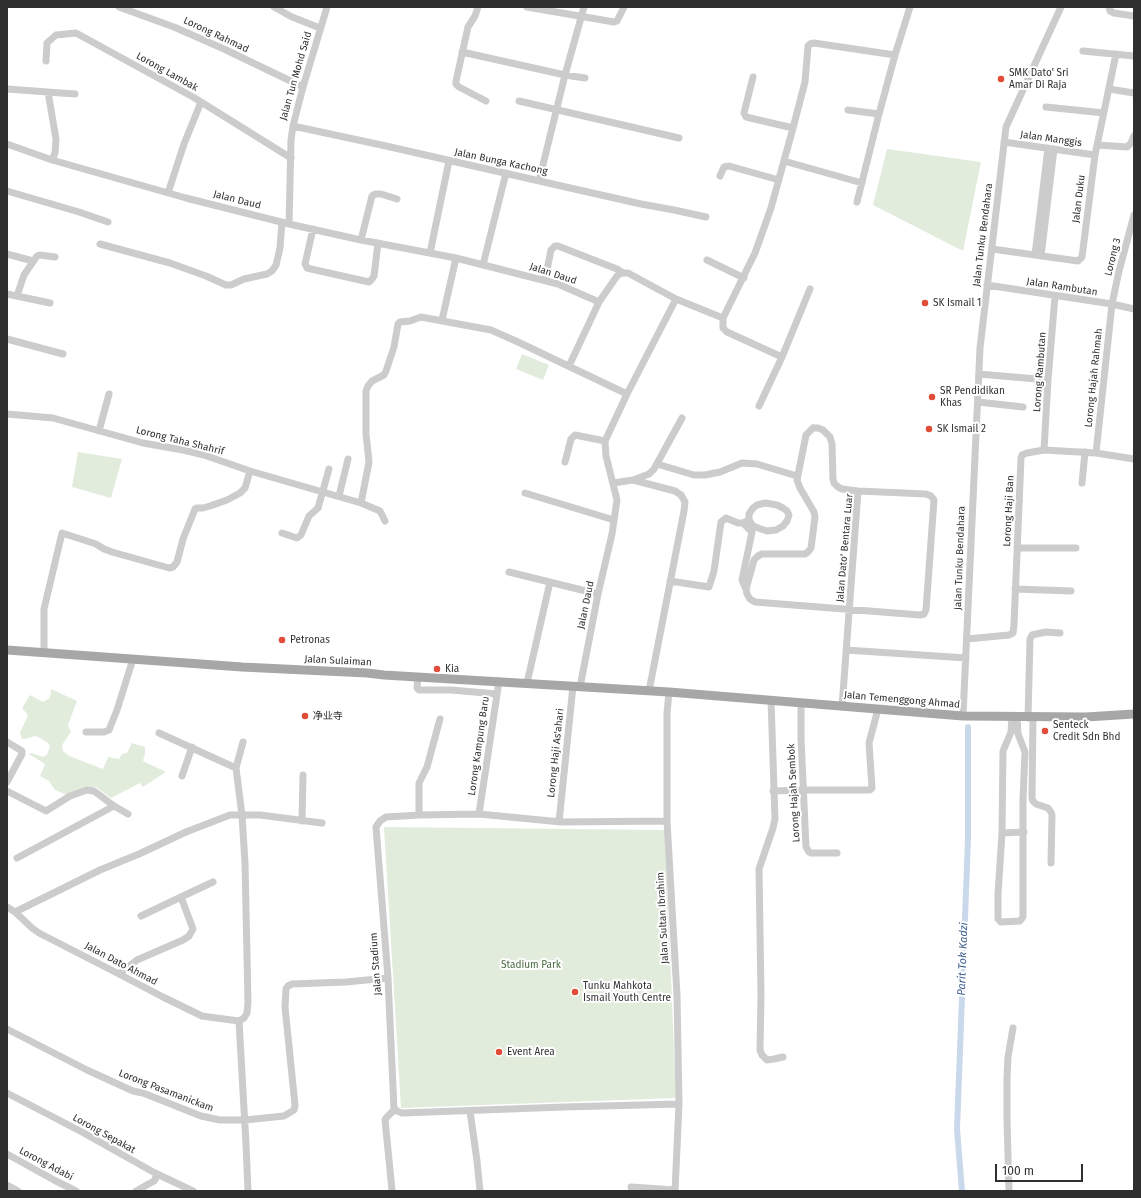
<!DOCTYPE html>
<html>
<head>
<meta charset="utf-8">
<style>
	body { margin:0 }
	#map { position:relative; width:1141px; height:1198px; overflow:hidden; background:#fff; font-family:"Fira Sans",sans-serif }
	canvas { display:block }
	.frame { position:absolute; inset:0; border:8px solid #2f2f2f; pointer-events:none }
	.scale { position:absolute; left:995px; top:1164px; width:88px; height:18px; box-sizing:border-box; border:2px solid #2f2f2f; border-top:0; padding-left:5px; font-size:12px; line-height:14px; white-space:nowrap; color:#2f2f2f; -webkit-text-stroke:3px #fff; paint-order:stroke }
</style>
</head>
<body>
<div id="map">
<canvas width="1141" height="1198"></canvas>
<div class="frame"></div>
<div class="scale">100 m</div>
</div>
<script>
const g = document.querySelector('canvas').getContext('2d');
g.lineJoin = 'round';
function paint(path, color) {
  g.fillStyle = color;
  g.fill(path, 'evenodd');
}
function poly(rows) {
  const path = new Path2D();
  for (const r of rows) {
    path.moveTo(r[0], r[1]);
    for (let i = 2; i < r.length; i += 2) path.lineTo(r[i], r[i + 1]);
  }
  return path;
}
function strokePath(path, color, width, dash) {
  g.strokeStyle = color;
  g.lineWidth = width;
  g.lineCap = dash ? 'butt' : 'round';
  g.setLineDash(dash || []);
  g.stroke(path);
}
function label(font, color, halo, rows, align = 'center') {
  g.font = font + ' "Fira Sans","Noto Sans SC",sans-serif';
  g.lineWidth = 4;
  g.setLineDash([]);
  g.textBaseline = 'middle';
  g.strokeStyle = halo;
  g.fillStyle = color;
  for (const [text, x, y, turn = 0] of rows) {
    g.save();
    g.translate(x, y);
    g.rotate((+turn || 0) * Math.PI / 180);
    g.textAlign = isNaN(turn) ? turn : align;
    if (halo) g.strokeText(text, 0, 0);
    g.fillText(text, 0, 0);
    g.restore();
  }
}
paint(poly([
	[887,149,981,162,963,251,873,205],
	[522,354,549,365,543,380,516,369],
	[78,452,122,459,111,498,72,487],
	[51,689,77,701,68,725,71,732,62,745,63,751,69,756,103,769,108,757,119,759,122,754,127,753,132,743,145,747,145,753,143,761,166,772,143,787,140,783,111,798,96,787,88,787,67,795,55,790,49,781,40,776,45,764,29,754,31,753,43,757,47,755,50,746,48,743,40,738,35,736,25,739,22,739,20,733,28,715,22,708,30,695,43,702,50,698],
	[384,827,665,830,676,1098,401,1108]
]), '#e2ecdd');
strokePath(poly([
	[962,1191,957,1129,968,839,968,727]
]), '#cad8eb', 6);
strokePath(poly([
	[119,7,174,27,224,49,303,87],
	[274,7,292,17,320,28],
	[478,7,475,16,468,27,456,81,456,84,459,87,486,101],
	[527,7,614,22,617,21,624,7],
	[1109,7,1110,11,1114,13,1134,16],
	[1083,51,1134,56],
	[462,52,565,75,585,78],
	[46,61,47,43,56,35,76,33,193,97,291,158],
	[753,77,744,113,746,117,793,128],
	[7,89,75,94],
	[1109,89,1134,93],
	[48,92,56,139,55,153,52,160],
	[519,101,679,138],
	[1046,107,1104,113],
	[848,110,879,114,895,55,910,7],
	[293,126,386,146,579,190,641,204,674,210,706,217],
	[1004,142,1095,155],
	[7,144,52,160,186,198,289,224,361,240,456,258,558,284,599,302],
	[1098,145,1127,147,1131,143,1134,136],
	[784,161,862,183],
	[720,176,724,167,729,166,779,180],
	[539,181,565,75,584,7],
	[7,191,79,212,108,222],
	[168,193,184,144,201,102],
	[857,202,879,114],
	[289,224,291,140,293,126,303,87,327,7],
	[313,229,305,264,307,268,311,269,369,282,372,279,374,276,378,243],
	[361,240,372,196,375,194,381,194,397,199],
	[100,244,170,263,206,276,226,285,231,285,244,279,267,274,272,271,276,265,280,248,282,222],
	[992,249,1078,261,1082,257,1095,155,1116,54],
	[430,253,449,161],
	[7,254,33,261],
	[1035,255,1048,148],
	[1041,256,1054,149],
	[707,260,744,278],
	[483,265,506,173],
	[545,280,551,250,555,246,558,246,617,269,623,273],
	[987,285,1112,304,1134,309],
	[7,294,50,303],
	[17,296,24,275,37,256,40,255,55,257],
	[676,299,723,318],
	[442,320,456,258],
	[7,339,63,354],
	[782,357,727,332,723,328,723,318,755,253,771,208,793,128,805,82,808,46,810,44,814,43,895,55],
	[569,366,599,302,617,276,621,273,628,273,676,299,627,394,605,441,606,456,617,500,612,534,598,594,580,687],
	[979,374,1048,380],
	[978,402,1023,407],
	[759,406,782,357,810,289],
	[7,414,53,418,143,443,183,450,204,455,250,471,361,503,380,511,385,521],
	[813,428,818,428,823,430,830,437,832,444,833,479,834,483,838,487,842,489,858,491,926,494,931,496,934,500,926,610,924,614,920,615,755,602,750,599,747,594,746,589,754,560,758,556,762,554,805,554,808,552,811,548,815,517,814,512,800,488,797,480,806,435,813,428],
	[99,431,109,394],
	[1044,450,1048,380,1055,296],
	[1096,453,1112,304,1119,271,1134,215],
	[565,462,571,439,575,435,605,441],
	[657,464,694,475,705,475,720,472,742,463,757,464,797,476],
	[633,480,675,491,681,495,685,502,684,511,649,691],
	[613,483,633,480,649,474,654,469,682,418],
	[1082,483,1085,452],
	[525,493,614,520],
	[339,496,348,459],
	[361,503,369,462,366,434,366,391,368,386,372,381,384,375,386,371,394,347,398,324,400,322,410,321,421,317,491,330,518,342,627,394],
	[743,523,749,520,749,514,753,508,757,505,765,503,777,505,783,508,787,511,789,515,787,521,783,526,776,530,767,531,761,529,753,526,749,520],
	[282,533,297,538,301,535,309,516,318,508,329,469],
	[1017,548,1076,548],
	[509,572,598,594],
	[670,581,709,587,714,571,721,522,726,518,738,523,743,523,752,532,742,580,746,589],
	[1015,589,1071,591],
	[967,639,1009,635,1013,633,1014,625,1021,458,1022,455,1027,453,1044,450,1096,453,1134,459],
	[846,650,966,658],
	[44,653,44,609,62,533,96,544,104,549,112,552,169,568,173,567,177,562,183,539,195,509,197,508,203,508,210,506,227,500,240,493,245,488,250,471],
	[418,677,417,688,419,690,451,690,497,694],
	[527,683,550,582],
	[669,692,667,713,667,821,677,995,679,1104,675,1191],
	[771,700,775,819,773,828,759,869,761,995,760,1050,762,1055,767,1060,774,1059,783,1057],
	[801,704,801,739,806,847,809,852,811,853,837,853],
	[842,707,858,491],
	[963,716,980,348,1006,127,1061,7],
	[1012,717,1011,732,1003,751,1002,833,998,894,998,919,1001,922,1020,921,1023,917,1023,799,1025,752,1018,734,1017,717],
	[1028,718,1030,639,1032,635,1046,632,1060,633],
	[1033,718,1032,798,1033,801,1036,804,1048,808,1051,812,1052,815,1051,863],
	[86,732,104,732,109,730,117,710,133,659],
	[159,733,236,768],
	[7,742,22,751,22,754,7,782],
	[182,776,192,747],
	[7,791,46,811,70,796,87,790,94,791,114,806,128,814],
	[773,791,804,790,870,790,872,788,869,743,878,709],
	[479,814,499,681],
	[419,815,419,783,427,767,440,719],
	[302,821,303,775],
	[667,821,561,822,479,814,419,815,386,817,380,821,376,827,388,978,394,1109,397,1111,402,1113,564,1107,679,1104],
	[559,822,573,686],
	[1002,833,1024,832],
	[17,858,114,806],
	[7,907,15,912,32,928,39,933,119,974,163,997,202,1016,209,1017,239,1021,246,1144,248,1191],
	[15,912,100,870,139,854,186,832,230,815,260,815,322,823],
	[141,916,181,897],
	[119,974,137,960,183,940,189,936,193,929,181,897,213,882],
	[239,1021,244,1018,247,1013,248,1002,245,863,242,815,236,768,243,742],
	[7,1029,87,1070,122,1086,133,1091,143,1093,201,1116,220,1120,245,1120,284,1116,294,1110,295,1105,285,1007,286,989,288,986,292,984,346,982,388,978],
	[7,1093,82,1132,155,1173,193,1191],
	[470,1111,477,1161,480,1191],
	[7,1154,54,1180,76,1191],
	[7,1185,18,1191],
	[631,1187,675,1190],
	[392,1190,385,1120,386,1118,395,1109],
	[136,1191,154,1181,156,1178,155,1173],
	[1009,1191,1007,1120,1007,1077,1008,1057,1013,1028]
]), '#ccc', 7);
strokePath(poly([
	[7,650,242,667,367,673,384,675,669,692,963,716,1086,717,1134,714]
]), '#a7a7a7', 9);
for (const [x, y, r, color] of [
	[1001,79,4,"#e04c37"],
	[925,303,4,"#e04c37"],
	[932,397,4,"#e04c37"],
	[929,429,4,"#e04c37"],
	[282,640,4,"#e04c37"],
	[437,669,4,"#e04c37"],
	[305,716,4,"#e04c37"],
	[1045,731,4,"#e04c37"],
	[575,992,4,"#e04c37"],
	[499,1052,4,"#e04c37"]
]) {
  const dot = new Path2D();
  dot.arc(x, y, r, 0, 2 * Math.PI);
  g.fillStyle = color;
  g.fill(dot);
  strokePath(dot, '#fff', 1.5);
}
label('10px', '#2f2f2f', '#fff', [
	["Lorong Rahmad",216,35,25],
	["Lorong Lambak",167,72,29],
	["Jalan Tun Mohd Said",296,76,-74],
	["Jalan Manggis",1051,139,8],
	["Jalan Bunga Kachong",501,162,12],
	["Jalan Duku",1079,199,-83],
	["Jalan Daud",237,200,14],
	["Jalan Tunku Bendahara",983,235,-83],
	["Lorong 3",1113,257,-76],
	["Jalan Daud",553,274,18],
	["Jalan Rambutan",1062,287,9],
	["Lorong Rambutan",1040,372,-86],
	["Lorong Hajah Rahmah",1094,378,-84],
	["Lorong Taha Shahrif",180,441,14],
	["Lorong Haji Ban",1009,511,-87],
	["Jalan Dato' Bentara Luar",845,548,-85],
	["Jalan Tunku Bendahara",960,558,-88],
	["Jalan Daud",586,605,-78],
	["Jalan Sulaiman",338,661,3],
	["Jalan Temenggong Ahmad",902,700,5],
	["Lorong Kampung Baru",479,746,-82],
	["Lorong Haji As'ahari",556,753,-84],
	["Lorong Hajah Sembok",794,793,-93],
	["Jalan Sultan Ibrahim",663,918,-93],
	["Jalan Dato Ahmad",121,964,28],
	["Jalan Stadium",376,964,-94],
	["Lorong Pasamanickam",166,1091,21],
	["Lorong Sepakat",104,1134,29],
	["Lorong Adabi",46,1164,28]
]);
label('10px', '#2f2f2f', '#fff', [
	["SMK Dato' Sri",1009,73],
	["Amar Di Raja",1009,85],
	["SK Ismail 1",933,303],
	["SR Pendidikan",940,391],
	["Khas",940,403],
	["SK Ismail 2",937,429],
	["Petronas",290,640],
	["Kia",445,669],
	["净业寺",313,716],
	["Senteck",1053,725],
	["Credit Sdn Bhd",1053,737],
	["Tunku Mahkota",583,986],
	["Ismail Youth Centre",583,998],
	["Event Area",507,1052]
], 'left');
label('10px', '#496a3e', '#fff', [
	["Stadium Park",531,965]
]);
label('italic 11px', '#3f608f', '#fff', [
	["Parit Tok Kadzi",963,959,-88]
]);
</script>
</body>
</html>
